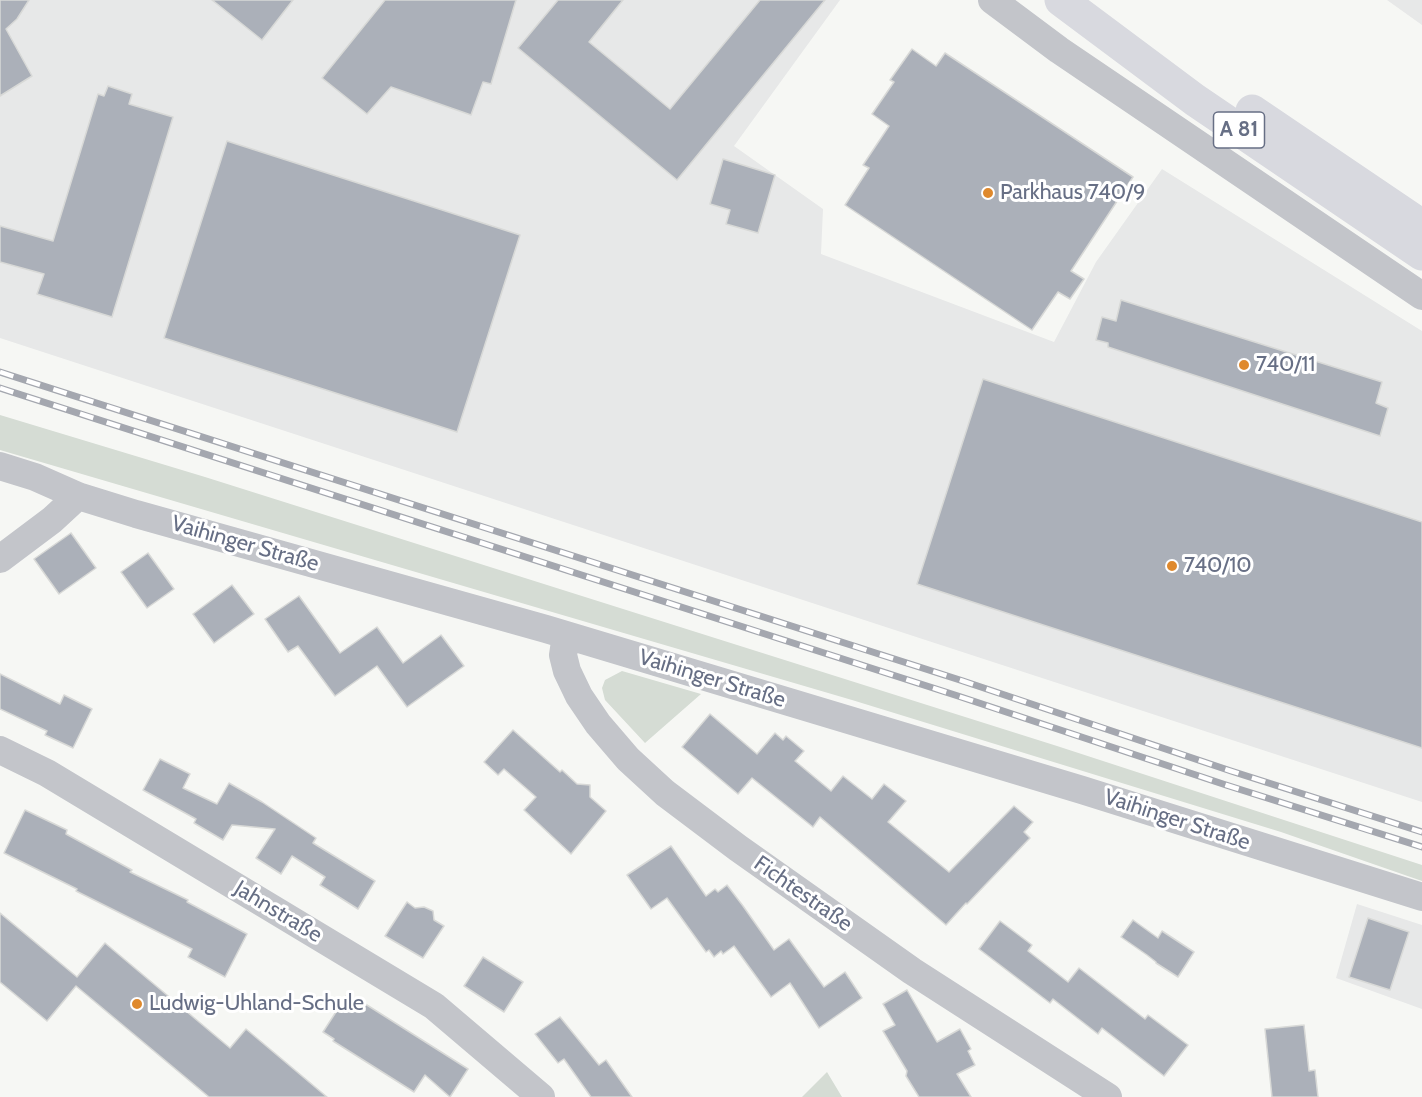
<!DOCTYPE html>
<html>
<head>
<meta charset="utf-8">
<style>
	body { margin:0 }
	canvas { display:block; background:#f6f7f4 }
</style>
</head>
<body>
<canvas width="1422" height="1097"></canvas>
<script>
const g = document.querySelector('canvas').getContext('2d');
g.lineJoin = 'round';
function paint(path, color) {
  g.fillStyle = color;
  g.fill(path, 'evenodd');
}
function poly(rows) {
  const path = new Path2D();
  for (const r of rows) {
    path.moveTo(r[0], r[1]);
    for (let i = 2; i < r.length; i += 2) path.lineTo(r[i], r[i + 1]);
  }
  return path;
}
function strokePath(path, color, width, dash) {
  g.strokeStyle = color;
  g.lineWidth = width;
  g.lineCap = dash ? 'butt' : 'round';
  g.setLineDash(dash || []);
  g.stroke(path);
}
function label(font, color, halo, rows, align = 'center') {
  g.font = font + ' Cabin,sans-serif';
  g.lineWidth = 6;
  g.setLineDash([]);
  g.textBaseline = 'middle';
  g.strokeStyle = halo;
  g.fillStyle = color;
  for (const [text, x, y, turn = 0] of rows) {
    g.save();
    g.translate(x, y);
    g.rotate((+turn || 0) * Math.PI / 180);
    g.textAlign = isNaN(turn) ? turn : align;
    if (halo) g.strokeText(text, 0, 0);
    g.fillText(text, 0, 0);
    g.restore();
  }
}
paint(poly([
	[0,0,840,0,734,146,823,209,821,254,1054,342,1096,262,1162,169,1422,331,1422,802,0,338],
	[1387,0,1422,0,1422,25],
	[1357,904,1422,925,1422,1009,1336,978]
]), '#e7e8e8');
paint(poly([
	[0,415,205,477,1057,746,1422,865,1422,881,1281,832,852,700,0,450],
	[622,671,701,694,645,743,605,700,602,688,605,680],
	[827,1072,842,1097,802,1097]
]), '#d5dcd4');
const building = poly([
	[0,0,29,0,17,19,6,29,32,76,0,96,0,0],
	[212,0,293,0,262,40,212,0],
	[385,0,516,0,491,84,483,82,471,115,391,87,367,114,322,78,385,0],
	[558,0,623,0,589,42,670,109,760,0,825,0,677,180,518,48,558,0],
	[912,49,936,66,945,53,1133,177,1071,271,1084,279,1070,299,1058,292,1032,330,845,205,869,168,863,165,889,126,872,114,894,82,890,80,912,49],
	[108,86,132,94,129,104,173,117,112,317,37,294,44,274,0,262,0,226,53,241,98,94,104,96,108,86],
	[227,141,520,235,457,432,164,338,227,141],
	[723,159,775,175,758,233,726,224,730,210,710,204,723,159],
	[1121,300,1382,382,1376,403,1388,408,1380,436,1108,347,1108,343,1096,340,1102,317,1116,321,1121,300],
	[983,379,1422,522,1422,748,917,584,983,379],
	[71,533,96,568,59,594,34,559,71,533],
	[148,553,174,589,147,608,121,572,148,553],
	[232,585,254,614,214,643,193,614,232,585],
	[299,596,340,653,377,627,403,663,441,635,464,666,407,707,377,666,335,696,298,646,288,652,265,619,299,596],
	[0,674,60,704,64,695,92,709,73,748,45,735,47,731,0,709,0,674],
	[710,714,757,754,775,733,783,740,786,736,804,751,795,761,831,791,843,776,872,799,884,784,906,801,888,822,949,872,1014,806,1033,822,1024,832,1030,838,967,904,966,903,946,925,820,817,813,827,752,778,738,794,682,747,710,714],
	[513,730,560,772,562,770,577,784,590,785,590,797,606,811,571,854,524,810,536,797,504,769,498,775,484,762,513,730],
	[160,759,190,774,183,788,217,804,229,783,262,802,316,838,313,843,375,881,358,909,320,885,325,877,292,856,281,874,256,858,275,829,232,825,223,840,194,823,196,819,143,790,160,759],
	[25,810,67,830,66,834,132,870,130,872,188,900,187,902,247,934,225,977,188,957,192,949,76,891,77,889,4,853,25,810],
	[671,846,706,896,715,889,718,892,727,885,743,906,774,950,789,939,824,987,845,972,862,998,819,1028,790,983,771,997,734,946,723,954,721,951,714,957,709,950,706,952,667,898,651,909,627,875,671,846],
	[407,902,415,908,424,907,433,911,434,920,444,926,423,958,385,936,407,902],
	[0,913,77,977,105,943,230,1048,246,1029,327,1097,209,1097,76,986,47,1021,0,982,0,913],
	[1368,918,1409,932,1390,990,1349,977,1368,918],
	[1133,920,1158,938,1162,931,1194,952,1178,977,1156,963,1156,962,1147,955,1121,937,1133,920],
	[1000,921,1032,945,1028,951,1068,982,1079,968,1145,1019,1148,1015,1188,1045,1164,1076,1102,1028,1098,1034,1053,999,1050,1003,979,949,1000,921],
	[483,957,523,982,504,1012,464,986,483,957],
	[907,990,937,1042,960,1029,971,1049,968,1051,975,1065,957,1074,971,1097,919,1097,906,1076,907,1071,883,1031,895,1025,883,1004,907,990],
	[347,995,359,1000,468,1069,450,1097,425,1075,414,1092,333,1041,334,1039,323,1032,347,995],
	[560,1017,599,1065,606,1060,632,1097,591,1097,564,1059,558,1063,535,1034,560,1017],
	[1304,1025,1309,1071,1315,1070,1318,1097,1272,1097,1265,1029,1304,1025]
]);
paint(building, '#abb0b9');
strokePath(building, '#d8d9d7', 1.5);
strokePath(poly([
	[992,0,1059,50,1422,296],
	[0,466,35,477,78,496,136,514,546,629,1082,790,1422,897],
	[0,559,52,520,78,496],
	[566,635,563,655,567,671,579,696,598,724,628,759,665,793,738,848,912,971,1108,1097],
	[0,750,47,773,434,1006,541,1097]
]), '#c3c5ca', 28);
strokePath(poly([
	[1061,0,1195,100,1422,254],
	[1252,111,1422,226]
]), '#d8d9df', 33);
const rail = poly([
	[0,372,963,681,1231,771,1422,832],
	[0,388,958,696,1226,785,1422,847]
]);
strokePath(rail, '#a4a7af', 7);
strokePath(rail, '#fff', 4.5, [14]);
for (const [x, y, r, color] of [
	[988,193,6,"#df892d"],
	[1244,365,6,"#df892d"],
	[1172,566,6,"#df892d"],
	[137,1004,6,"#df892d"]
]) {
  const dot = new Path2D();
  dot.arc(x, y, r, 0, 2 * Math.PI);
  g.fillStyle = color;
  g.fill(dot);
  strokePath(dot, '#fff', 2);
}
for (const [x, y, w] of [
	[1239,130,51]
]) {
  const box = new Path2D();
  box.roundRect(x - w / 2, y - 18, w, 36, 4.5);
  g.fillStyle = '#fff';
  g.fill(box);
  strokePath(box, '#676f85', 1.5);
}
label('bold 21px', '#676f85', null, [
	["A 81",1239,130]
]);
label('22px', '#676f85', '#fff', [
	["Parkhaus 740/9",1000,193],
	["740/11",1256,365],
	["740/10",1184,566],
	["Ludwig-Uhland-Schule",149,1004]
], 'left');
label('22px', '#676f85', '#fff', [
	["Vaihinger Straße",245,544,16],
	["Vaihinger Straße",712,679,17],
	["Vaihinger Straße",1177,820,18],
	["Fichtestraße",803,894,35],
	["Jahnstraße",278,912,31]
]);
</script>
</body>
</html>
